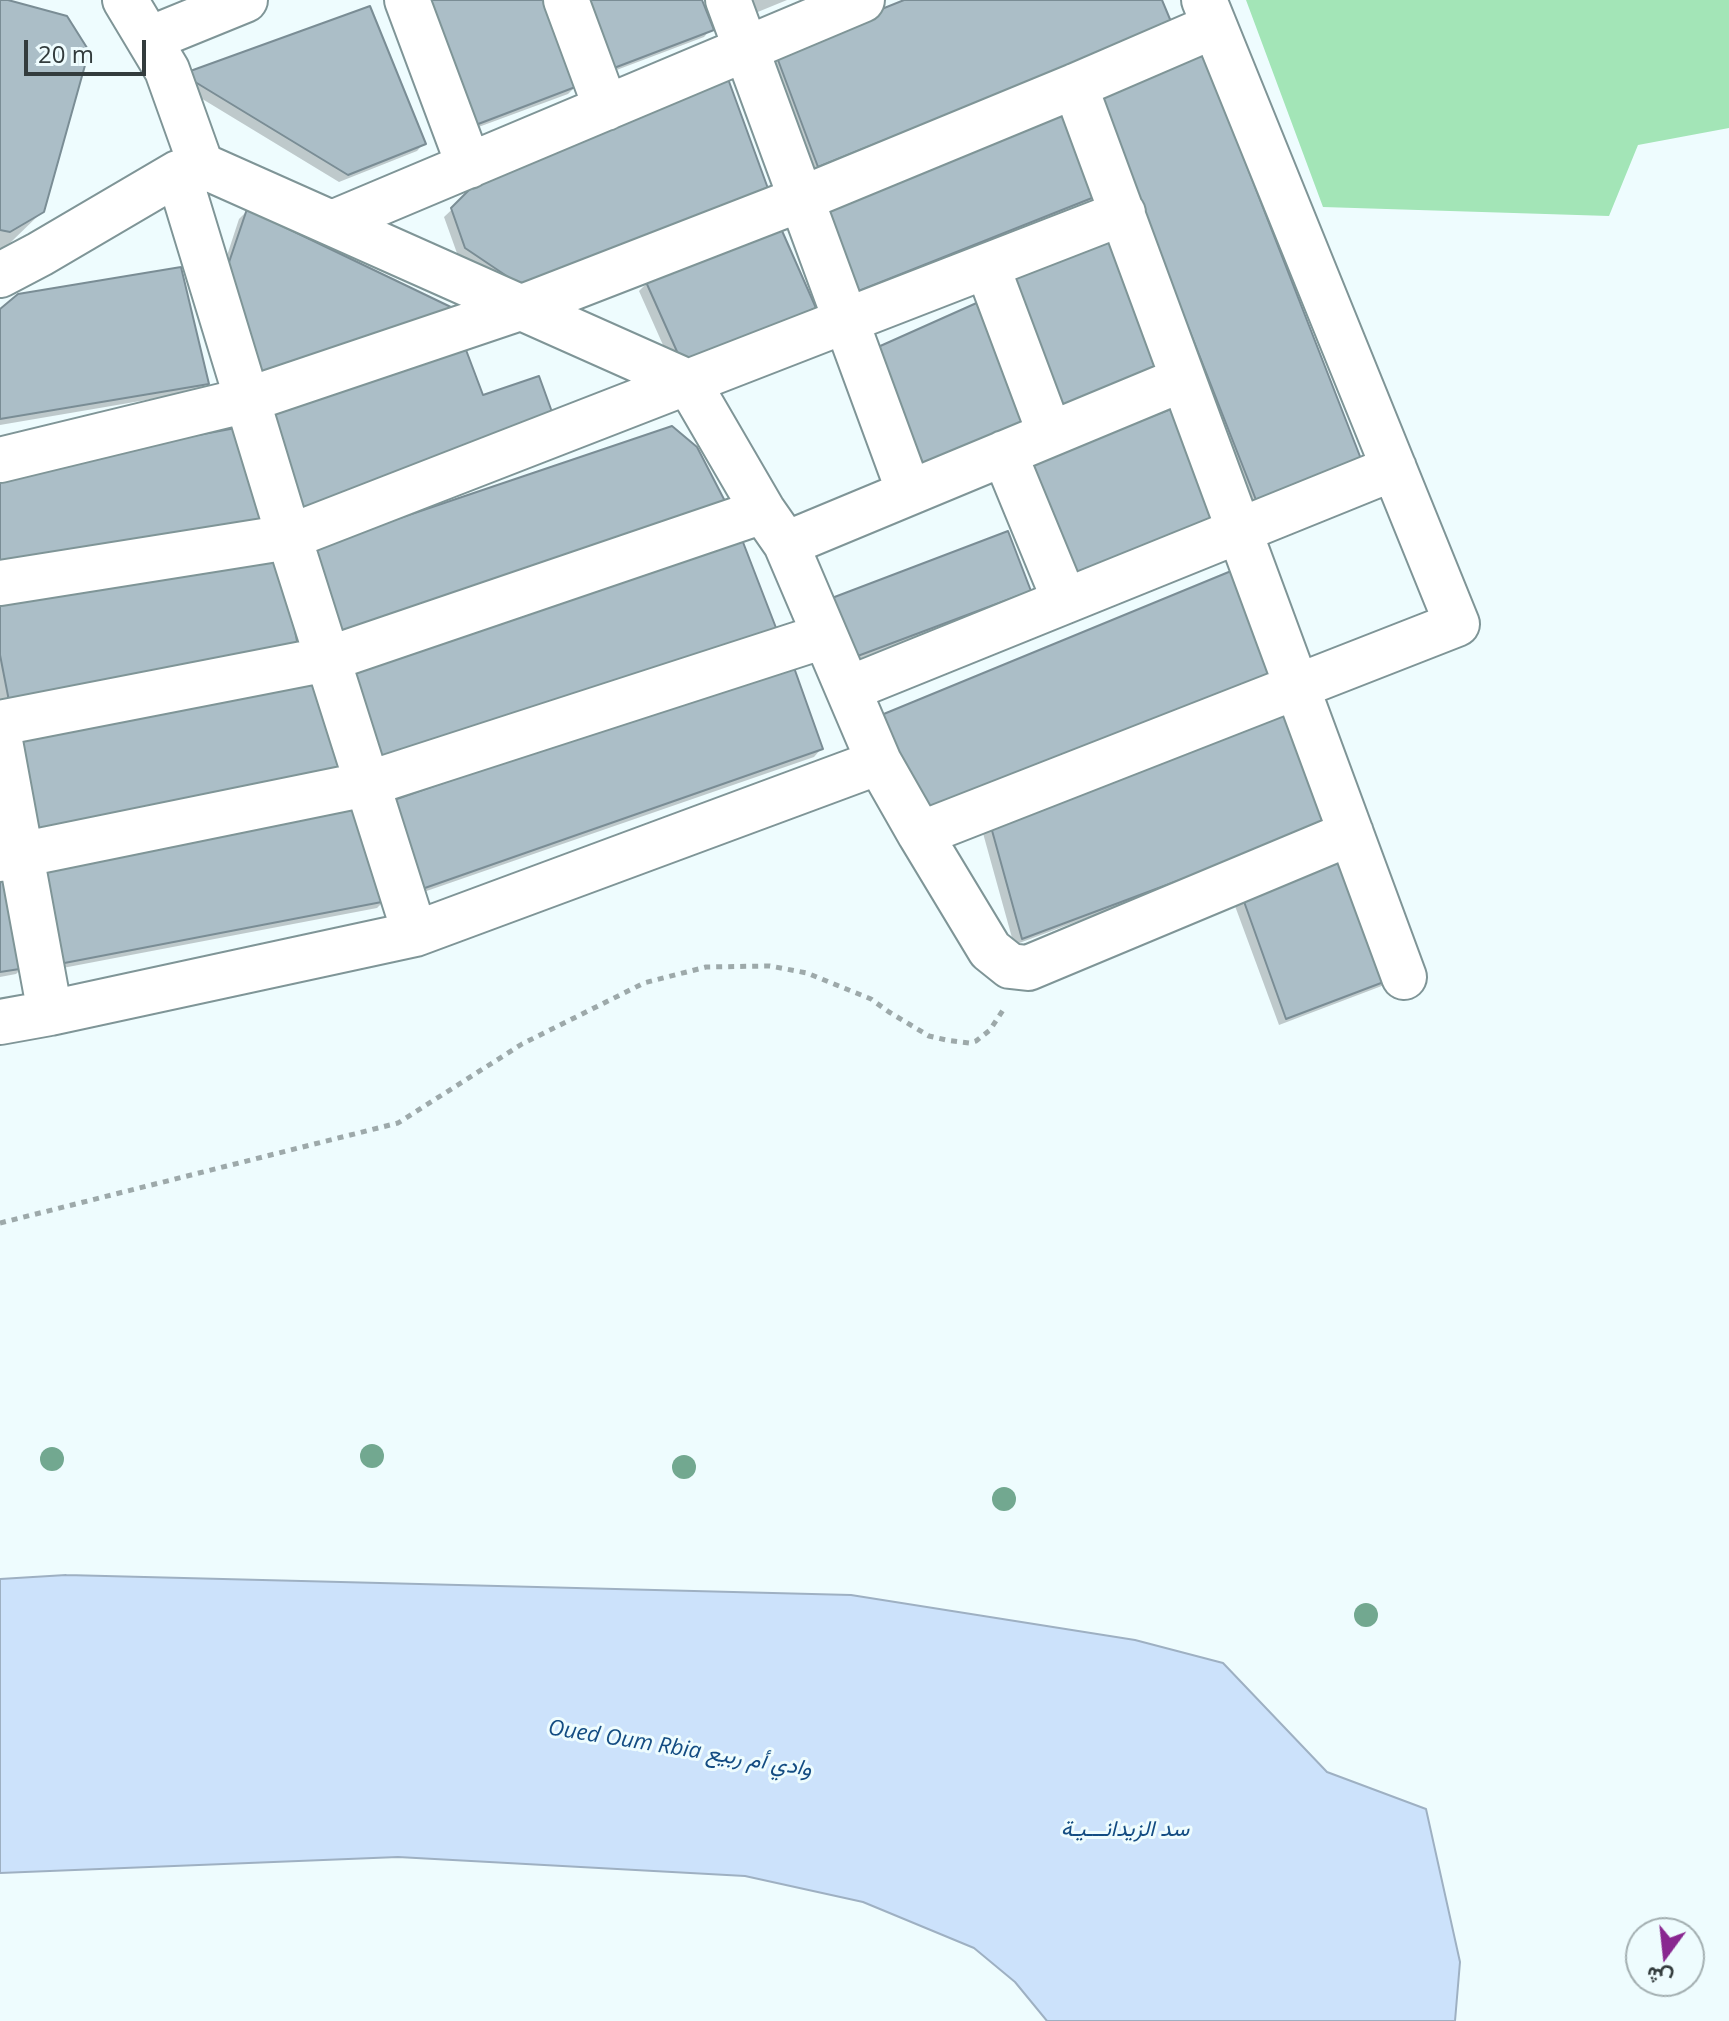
<!DOCTYPE html>
<html>
<head>
<meta charset="utf-8">
<style>
	body { margin:0 }
	#map { position:relative; width:1729px; height:2021px; overflow:hidden; background:#eefcfe; font-family:"Open Sans",Vazirmatn,sans-serif }
	canvas { display:block }
	.north { position:absolute; left:1625px; top:1917px; width:80px; height:80px; box-sizing:border-box; background:#eefcfe; border:2px solid #a3afb1; border-radius:50%; rotate:195deg; font-size:22px; font-weight:700; line-height:32px; text-align:center; color:#333c3d }
	.north::after { content:''; display:block; margin:auto; width:28px; height:36px; background:#892790; clip-path:polygon(50% 0,100% 100%,50% 72%,0 100%) }
	.scale { position:absolute; left:24px; top:40px; width:122px; height:36px; box-sizing:border-box; border:4px solid #333c3d; border-top:0; padding-left:10px; font-size:24px; line-height:28px; white-space:nowrap; color:#333c3d; -webkit-text-stroke:6px #eefcfe; paint-order:stroke }
</style>
</head>
<body>
<div id="map">
<canvas width="1729" height="2021"></canvas>
<div class="north">ش</div>
<div class="scale">20 m</div>
</div>
<script>
const g = document.querySelector('canvas').getContext('2d');
g.lineJoin = 'round';
function paint(path, color) {
  g.fillStyle = color;
  g.fill(path, 'evenodd');
}
function poly(rows) {
  const path = new Path2D();
  for (const r of rows) {
    path.moveTo(r[0], r[1]);
    for (let i = 2; i < r.length; i += 2) path.lineTo(r[i], r[i + 1]);
  }
  return path;
}
function strokePath(path, color, width, dash) {
  g.strokeStyle = color;
  g.lineWidth = width;
  g.lineCap = dash ? 'butt' : 'round';
  g.setLineDash(dash || []);
  g.stroke(path);
}
function label(font, color, halo, rows, align = 'center') {
  g.font = font + ' "Open Sans",Vazirmatn,sans-serif';
  g.lineWidth = 6;
  g.setLineDash([]);
  g.textBaseline = 'middle';
  g.strokeStyle = halo;
  g.fillStyle = color;
  for (const [text, x, y, turn = 0] of rows) {
    g.save();
    g.translate(x, y);
    g.rotate((+turn || 0) * Math.PI / 180);
    g.textAlign = isNaN(turn) ? turn : align;
    if (halo) g.strokeText(text, 0, 0);
    g.fillText(text, 0, 0);
    g.restore();
  }
}
paint(poly([
	[1246,0,1729,0,1729,128,1638,145,1609,216,1323,207]
]), '#a3e5b7');
const water = poly([
	[66,1575,851,1595,1135,1640,1223,1663,1327,1772,1426,1809,1460,1962,1455,2021,1047,2021,1015,1982,974,1948,863,1902,745,1876,398,1857,0,1873,0,1579,66,1575]
]);
paint(water, '#cce2fb');
strokePath(water, '#9eb0c2', 2);
paint(poly([
	[0,0,43,211,10,243,0,249],
	[544,0,576,86,568,94,465,132],
	[577,0,700,0,711,29,704,37,606,74],
	[741,0,787,0,748,16],
	[909,0,1160,0,1169,23,811,173,769,62],
	[183,76,424,143,417,151,339,182,176,83],
	[726,79,514,293,458,256,444,217,483,180],
	[1090,101,1361,464,1250,511],
	[1063,117,1095,196,1087,203,848,298],
	[247,211,451,310,216,289,239,219],
	[647,283,813,307,806,315,675,372,639,291],
	[0,311,207,383,199,391,0,425],
	[1029,590,1021,598,839,667,817,610],
	[0,604,296,645,2,707,0,699],
	[821,749,814,757,415,895,385,810],
	[981,826,1328,828,1014,945],
	[0,877,23,967,16,974,0,977],
	[30,881,384,901,377,908,47,971],
	[1243,898,1387,984,1279,1025,1235,906]
]), '#0003');
const building = poly([
	[0,0,8,0,67,16,89,51,44,212,10,232,0,230,0,0],
	[425,0,546,0,578,86,473,126,425,0],
	[587,0,702,0,714,30,614,68,587,0],
	[904,0,1162,0,1172,24,818,167,775,52,904,0],
	[370,6,426,144,348,175,182,74,370,6],
	[1202,51,1363,464,1258,505,1096,92,1202,51],
	[727,76,770,194,523,287,465,248,451,208,481,178,727,76],
	[1064,114,1097,196,856,292,823,210,1064,114],
	[247,209,455,309,257,376,223,280,247,209],
	[779,224,816,308,683,365,646,282,779,224],
	[1113,238,1166,371,1059,414,1005,281,1113,238],
	[181,267,209,384,0,419,0,309,18,294,181,267],
	[981,301,1028,428,926,472,878,347,981,301],
	[463,342,483,395,539,376,556,423,301,514,265,413,463,342],
	[1176,407,1219,518,1067,576,1024,466,1176,407],
	[672,426,697,447,728,507,340,642,311,548,672,426],
	[241,427,262,520,0,569,0,472,241,427],
	[1008,531,1031,591,847,660,824,601,1008,531],
	[741,537,778,633,377,768,348,674,741,537],
	[279,549,298,646,9,701,0,655,0,601,279,549],
	[1236,569,1278,673,914,814,874,718,1236,569],
	[792,662,823,749,422,889,391,801,792,662],
	[315,675,345,771,31,840,7,737,315,675],
	[1291,702,1338,821,1022,939,988,816,1291,702],
	[354,802,387,901,54,965,37,871,354,802],
	[1348,852,1397,977,1286,1019,1242,896,1348,852],
	[9,873,26,968,0,972,0,875,9,873]
]);
paint(building, '#abbec7');
strokePath(building, '#7a8d95', 2);
const street = poly([
	[125,0,167,70,201,165],
	[407,0,469,166],
	[566,0,606,108],
	[728,0,909,492],
	[164,33,245,0],
	[1075,86,1404,977],
	[178,173,289,537,415,934],
	[332,223,862,0],
	[987,266,1050,434],
	[0,275,40,254,178,173,201,165,688,382,763,511,786,544,879,762,920,834,990,950,1010,966,1028,968,1351,833],
	[1004,453,1065,601],
	[0,460,247,400,520,308,801,199,1075,86,1214,26],
	[786,544,1183,379],
	[0,583,289,537,1123,213],
	[848,689,1394,468],
	[0,723,328,659,763,511],
	[0,741,50,1013],
	[920,834,1457,624,1204,0],
	[0,859,367,784,824,636],
	[0,1022,50,1013,415,934,879,762]
]);
strokePath(street, '#7f9597', 48);
strokePath(poly([
	[0,1223,398,1123,522,1044,644,983,706,967,770,966,807,973,871,999,889,1012,929,1036,946,1040,969,1043,976,1041,990,1030,1005,1007]
]), '#9da9aa', 5, [6, 6]);
strokePath(street, '#fff', 44);
g.fillStyle = '#72a890';
for (const [x, y] of [
	[372,1456],
	[52,1459],
	[684,1467],
	[1004,1499],
	[1366,1615]
]) {
  g.beginPath();
  g.arc(x, y, 12, 0, 2 * Math.PI);
  g.fill();
}
label('italic 22px', '#134c82', '#eefcfe', [
	["Oued Oum Rbia وادي أم ربيع",680,1749,9],
	["سد الزيدانـــيـة",1125,1830]
]);
</script>
</body>
</html>
